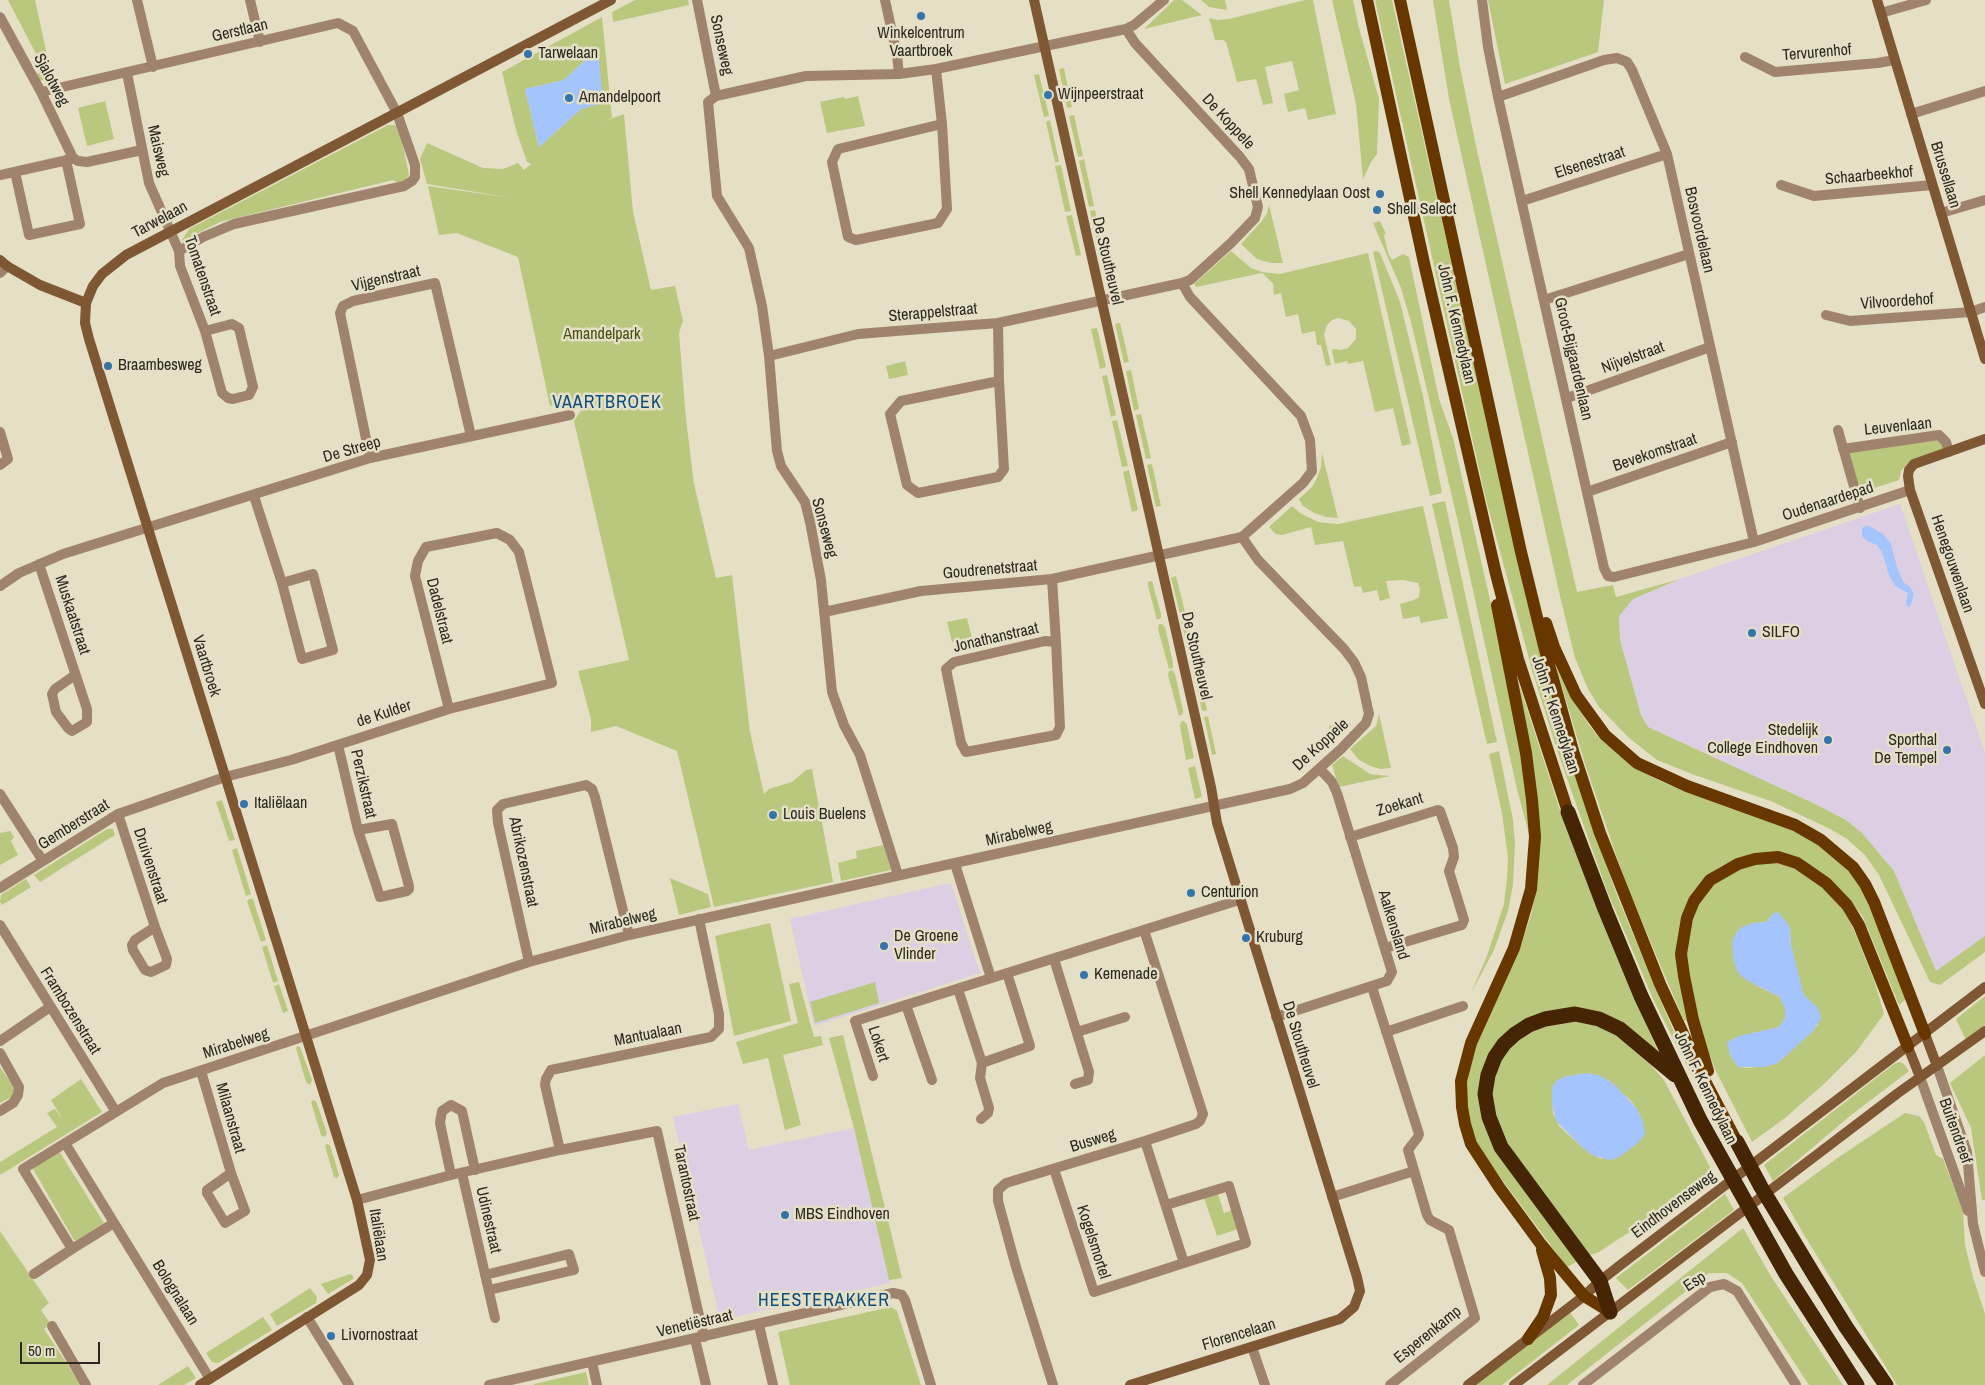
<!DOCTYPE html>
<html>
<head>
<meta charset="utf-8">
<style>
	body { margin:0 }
	#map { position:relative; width:1985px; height:1385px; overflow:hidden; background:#e5dfc6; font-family:"Archivo Narrow",sans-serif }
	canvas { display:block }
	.scale { position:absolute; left:20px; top:1342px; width:80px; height:22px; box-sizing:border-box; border:2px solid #2b281f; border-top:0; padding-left:6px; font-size:15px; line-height:18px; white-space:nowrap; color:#2b281f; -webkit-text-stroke:4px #e5dfc6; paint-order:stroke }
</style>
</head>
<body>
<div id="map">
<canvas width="1985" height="1385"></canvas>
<div class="scale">50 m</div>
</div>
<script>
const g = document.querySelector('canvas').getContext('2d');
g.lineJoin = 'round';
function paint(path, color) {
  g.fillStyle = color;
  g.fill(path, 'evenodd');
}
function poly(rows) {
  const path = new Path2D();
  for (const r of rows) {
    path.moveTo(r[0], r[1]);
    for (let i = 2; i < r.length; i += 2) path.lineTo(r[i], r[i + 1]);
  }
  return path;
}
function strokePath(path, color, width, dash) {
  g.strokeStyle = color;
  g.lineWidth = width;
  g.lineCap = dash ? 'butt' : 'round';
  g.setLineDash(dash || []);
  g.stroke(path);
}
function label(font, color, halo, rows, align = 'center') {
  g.font = font + ' "Archivo Narrow",sans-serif';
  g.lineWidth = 5;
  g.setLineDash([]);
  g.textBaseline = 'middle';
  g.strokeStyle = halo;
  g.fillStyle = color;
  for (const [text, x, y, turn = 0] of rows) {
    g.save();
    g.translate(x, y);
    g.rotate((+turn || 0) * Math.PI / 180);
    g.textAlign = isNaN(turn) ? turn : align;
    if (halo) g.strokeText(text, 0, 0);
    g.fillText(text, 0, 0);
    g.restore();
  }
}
paint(poly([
	[1900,504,1985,753,1985,936,1936,972,1894,871,1862,833,1846,820,1813,803,1648,727,1641,715,1620,640,1619,615,1633,599,1680,579],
	[951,883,980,973,814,1026,790,919],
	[738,1104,749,1150,854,1128,890,1283,720,1320,673,1117]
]), '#dccfe3');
paint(poly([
	[8,0,35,0,52,78,39,81,36,74,45,71],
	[635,0,688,0,689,5,613,22,612,12],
	[1174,0,1182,0,1202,15,1144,29],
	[1201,0,1225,0,1227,10,1209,7],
	[1305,0,1313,0,1336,114,1308,120,1305,108,1288,112,1284,94,1299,90,1292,61,1265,67,1273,103,1263,105,1256,79,1237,82,1226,42,1223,40,1215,40,1209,18,1217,20,1229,19],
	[1332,0,1353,0,1359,28,1379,99,1377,154,1371,162,1363,179,1356,104],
	[1375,0,1392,0,1526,594,1587,811,1618,898,1694,1080,1654,1001,1607,891,1559,756,1532,670,1485,496],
	[1433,0,1449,0,1460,67,1476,146,1577,592,1613,585,1616,597,1680,579,1633,599,1619,616,1620,640,1641,715,1648,727,1813,803,1846,820,1862,833,1894,871,1936,971,1985,936,1985,952,1940,985,1930,982,1879,875,1865,855,1847,839,1830,829,1773,802,1692,774,1657,760,1628,737,1599,707,1588,689,1575,658,1560,596,1449,99],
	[1488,0,1604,0,1598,52,1505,84],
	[602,17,612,118,602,122,624,114,633,212,651,290,675,286,683,321,679,333,686,419,694,484,716,578,732,575,750,732,764,794,769,789,792,782,806,770,812,769,833,882,714,907,677,751,616,726,591,732,591,719,578,671,629,660,574,421,584,406,581,398,550,406,518,257,457,233,439,235,428,186,512,198,427,184,420,159,427,143,483,168,503,169,518,163,524,170,531,164,527,162,516,130,502,72],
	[597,49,581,109,539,147,525,89,564,80],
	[1064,68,1072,107,1067,108,1059,69],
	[1039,74,1049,116,1044,117,1034,75],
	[858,96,865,126,827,133,820,102,844,97,845,99],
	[105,101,114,139,87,146,78,108],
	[1074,115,1083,156,1078,157,1069,116],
	[1050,120,1059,162,1055,162,1046,122],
	[388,125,395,125,400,131,409,175,405,181,399,183,393,180,220,222,196,234,195,237,184,243,182,240,189,229],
	[1084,159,1094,206,1089,207,1079,161],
	[1061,165,1071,211,1065,212,1055,166],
	[1269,205,1283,263,1271,263,1257,259,1241,244,1262,221,1267,213],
	[1095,210,1104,250,1099,251,1090,211],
	[1072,215,1081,255,1076,256,1066,216],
	[1380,221,1386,234,1384,235,1388,253,1392,260,1403,254,1409,257,1439,399,1453,438,1493,613,1521,754,1530,838,1516,785,1457,518,1411,322,1401,288,1373,223],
	[1231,251,1251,268,1262,272,1280,274,1368,253,1411,444,1402,446,1393,408,1375,412,1363,361,1348,364,1347,361,1335,364,1332,351,1333,349,1340,350,1348,348,1356,339,1356,329,1349,321,1338,318,1332,320,1327,325,1324,335,1331,365,1326,366,1321,345,1317,345,1315,331,1302,334,1298,314,1286,317,1281,293,1274,295,1273,283,1262,273,1196,287,1194,284],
	[1377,251,1380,253,1400,302,1423,396,1442,493,1430,496,1373,252],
	[1120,323,1129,362,1124,363,1115,324],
	[1097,328,1106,367,1100,369,1091,329],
	[905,361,908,375,889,379,886,366],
	[1131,370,1139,409,1134,411,1126,371],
	[1107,375,1116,415,1111,417,1102,376],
	[1141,414,1151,458,1146,459,1136,415],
	[1117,420,1128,466,1122,467,1112,421],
	[1939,440,1945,450,1915,459,1907,464,1901,471,1899,480,1859,493,1848,455,1851,451],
	[1322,453,1338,518,1326,517,1314,513,1303,506,1299,499,1312,487,1317,478,1321,467],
	[1152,464,1161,506,1156,507,1147,465],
	[1129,470,1138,510,1132,512,1123,472],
	[1445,501,1497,742,1487,744,1432,504],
	[1292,506,1300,513,1318,522,1338,524,1423,506,1448,618,1421,623,1419,616,1403,619,1400,604,1414,600,1419,597,1420,589,1418,583,1403,580,1386,581,1390,598,1380,601,1377,590,1363,593,1361,586,1354,587,1343,541,1315,545,1311,527,1282,535,1276,534,1269,527],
	[1176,576,1185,612,1180,614,1171,578],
	[1152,581,1161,614,1161,618,1157,620,1148,586,1148,582],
	[967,618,972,638,952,642,947,622],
	[1186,619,1196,660,1191,661,1181,621],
	[1159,624,1162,624,1165,627,1173,663,1173,668,1169,669,1158,629],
	[1197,667,1207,710,1202,711,1192,668],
	[1556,667,1571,697,1589,725,1600,739,1634,767,1662,782,1687,792,1792,830,1833,853,1861,886,1906,999,1899,1005,1863,917,1852,902,1829,878,1799,859,1736,859,1721,866,1706,876,1683,918,1688,1020,1684,1021,1627,886,1615,852,1585,764],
	[1172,670,1175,674,1183,710,1183,714,1179,716,1168,675,1169,671],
	[1519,684,1565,826,1614,950,1659,1054,1587,1011,1501,1041,1484,1118,1578,1261,1567,1267,1485,1157,1475,1141,1468,1121,1466,1081,1476,1046,1519,951,1531,915,1536,889,1530,752],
	[1379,714,1391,768,1381,769,1370,766,1358,759,1350,749,1376,726],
	[1208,716,1216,754,1212,755,1204,717],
	[1184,721,1187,725,1194,758,1186,760,1180,726,1181,722],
	[1349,722,1351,725,1331,743,1329,726],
	[1499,751,1513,820,1515,843,1513,885,1508,911,1494,950,1471,993,1487,956,1504,904,1507,878,1508,858,1502,813,1489,754],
	[1343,756,1370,774,1390,776,1339,787,1332,765],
	[1195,766,1202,797,1195,799,1188,768],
	[222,800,235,840,229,841,216,802],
	[107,829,113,829,115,835,40,882,34,875],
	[10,831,14,837,11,841,18,855,0,865,0,833],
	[883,845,891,870,841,881,838,863,857,858,856,851],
	[237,848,251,894,246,896,232,850],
	[1756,863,1776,863,1795,868,1822,887,1843,908,1853,928,1874,980,1884,1014,1856,1052,1824,1084,1785,1118,1752,1142,1715,1069,1702,1035,1694,1004,1686,954,1687,937,1698,904,1714,883,1726,874],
	[1774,913,1790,927,1791,945,1801,987,1804,995,1809,1001,1818,1025,1779,1062,1750,1068,1738,1067,1730,1055,1732,1039,1779,1027,1782,1025,1785,1018,1785,1009,1780,997,1757,986,1753,923,1766,922],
	[670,878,708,894,711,907,679,915],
	[26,879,31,887,2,905,0,902,1,895],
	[249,899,253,899,266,940,261,942,247,901],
	[770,923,791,1021,734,1036,715,936],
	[267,945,278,981,273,983,262,947],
	[799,982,814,1037,821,1036,823,1045,783,1055,801,1125,785,1130,768,1058,743,1064,736,1042,798,1023,789,984],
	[875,982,879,1003,815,1023,810,1002],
	[279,984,288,1011,283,1013,274,986],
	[1985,996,1985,1025,1966,1040,1956,1019],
	[1564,1019,1608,1027,1640,1052,1664,1080,1712,1171,1660,1212,1599,1252,1590,1255,1546,1202,1498,1130,1490,1095,1499,1060,1518,1037],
	[1586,1073,1608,1080,1630,1100,1637,1109,1601,1159,1583,1148,1559,1126,1553,1113,1552,1093,1564,1077],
	[843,1035,902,1278,889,1280,854,1128,829,1038],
	[297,1046,300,1047,312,1080,310,1085,306,1082,296,1048],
	[1985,1055,1985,1200,1982,1200,1971,1128,1950,1083],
	[1899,1062,1903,1063,1909,1071,1850,1116,1773,1181,1764,1165,1894,1064],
	[0,1067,15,1088,13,1096,0,1103],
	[81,1079,102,1112,0,1175,0,1162,57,1127,47,1113,55,1109,63,1120,51,1100],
	[313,1100,316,1101,327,1133,325,1137,321,1135,311,1102],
	[1905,1113,1919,1116,1924,1122,1936,1155,1943,1159,1963,1211,1965,1245,1973,1277,1985,1314,1985,1385,1897,1385,1804,1235,1783,1198,1836,1159],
	[327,1144,330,1145,339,1175,337,1178,334,1177,325,1146],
	[59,1151,104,1223,77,1240,74,1240,33,1169,41,1162],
	[1218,1194,1224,1213,1233,1210,1238,1229,1217,1236,1204,1198],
	[1725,1194,1734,1210,1628,1290,1616,1278],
	[1743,1228,1772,1278,1843,1385,1809,1385,1742,1283,1727,1273,1709,1273,1567,1385,1547,1385],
	[0,1231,49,1303,41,1310,50,1323,44,1329,81,1385,0,1385],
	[350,1274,353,1276,353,1279,328,1294,321,1284],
	[310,1288,317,1297,316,1303,277,1326,270,1314],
	[891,1307,897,1311,921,1385,790,1385,778,1332],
	[1568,1310,1579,1325,1502,1385,1471,1385],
	[263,1317,272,1330,218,1363,212,1362,206,1353],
	[188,1366,196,1378,184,1385,158,1385],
	[586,1372,589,1385,534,1385,534,1384]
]), '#bac87e');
paint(poly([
	[598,48,603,103,581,109,539,147,525,89,564,80],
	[1867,525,1883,534,1891,544,1897,567,1903,582,1910,587,1914,594,1910,607,1907,606,1906,603,1908,593,1895,586,1889,575,1882,552,1877,545,1867,541,1862,536,1862,528],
	[1778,912,1790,927,1791,945,1804,995,1817,1007,1820,1013,1821,1019,1812,1032,1779,1062,1766,1067,1738,1067,1730,1055,1727,1042,1739,1036,1779,1027,1785,1018,1785,1010,1780,997,1746,980,1739,974,1734,963,1732,942,1736,933,1742,927,1753,923,1766,922,1774,913],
	[1586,1073,1598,1075,1608,1080,1617,1087,1637,1109,1643,1122,1645,1134,1639,1142,1618,1158,1609,1160,1592,1155,1583,1148,1556,1121,1552,1105,1552,1088,1556,1081,1564,1077]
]), '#a4c4fd');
strokePath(poly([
	[137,0,153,67],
	[250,0,260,42],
	[697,0,716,96],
	[885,0,897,55,899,74],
	[1482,0,1488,47,1498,97,1604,568,1608,576,1614,577,1754,542,1910,490],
	[1881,13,1926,0],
	[0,17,41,92,73,158,78,161,87,162,142,150],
	[1745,57,1775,72,1878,63,1894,60],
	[936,69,942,124,838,149,832,162,848,237,856,240,938,223,947,209,942,124],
	[127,73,149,183,179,251,180,266,205,331,222,393,228,398,233,399,249,395,253,387,239,328,232,324,205,331],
	[41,92,338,23,353,31,397,113,415,165,415,177,412,181,404,186,234,224,203,237,179,251],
	[1498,97,1604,60,1617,58,1627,62,1632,70,1667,154,1754,542],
	[1911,114,1985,91],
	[15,172,29,235,80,224,66,160],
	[0,175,72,159],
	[1781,185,1814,196,1932,185],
	[1522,201,1667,154],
	[1941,213,1985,200],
	[0,273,7,266],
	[1544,300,1689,254],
	[1826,315,1850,321,1971,312,1985,307],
	[998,323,999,381,901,401,890,414,907,485,918,493,998,477,1004,469,999,381],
	[769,356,858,334,998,323,1182,283,1190,280,1231,243,1255,218,1258,207,1249,169,1240,157,1135,43,1126,29],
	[1567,398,1710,347],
	[1838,430,1860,508],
	[0,432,8,459,0,465],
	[1843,449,1939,435,1946,442,1949,452],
	[370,458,340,313,343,306,353,301,435,283,471,436],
	[1587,492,1732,442],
	[254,496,282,583,302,659,333,650,313,574,282,583],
	[39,564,87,709,87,722,72,731,68,728,56,712,52,694,55,689,75,675],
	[1052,579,1056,642,1045,641,954,662,946,669,961,743,966,752,1056,735,1060,727,1056,642],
	[0,586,19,573,63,554,370,458,570,415],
	[824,612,921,591,1052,579,1242,537,1303,483,1312,471,1310,440,1301,416,1190,297,1182,283],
	[338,745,358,830,392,824,409,886,409,889,407,891,380,897,358,830],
	[0,794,43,861],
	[118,814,155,927,135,940,132,945,133,950,145,970,151,972,166,965,167,959,155,927],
	[1350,837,1438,810,1440,811,1453,848,1454,857,1449,871,1464,920,1462,925,1385,948],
	[955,864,991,978],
	[898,875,860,755,844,725,832,692,821,580,810,522,805,502,781,466,777,451,769,356,762,306,749,248,717,196,708,102,716,96,806,76,899,74,936,69,1126,29,1134,25,1164,0],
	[0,888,118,814,225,777,291,760,449,709,552,683,519,552,510,540,497,533,426,547,418,561,415,576,449,709],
	[0,925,116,1112],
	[1054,959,1089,1072,1088,1080,1075,1084],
	[529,962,498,823,497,810,503,804,586,785,592,789,595,797,629,935],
	[1372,987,1419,1134,1418,1137,1408,1150,1427,1215,1430,1220,1449,1230,1475,1318,1390,1385],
	[958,989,982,1063,980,1078,989,1108,988,1113,981,1119],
	[906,1005,932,1080],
	[1276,1017,1387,981,1392,972,1337,793,1332,782,1320,769],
	[1077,1032,1125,1017],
	[1386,1032,1463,1006],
	[0,1041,50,1007],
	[0,1053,19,1087,18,1095,13,1103,0,1111],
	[982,1063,1030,1046,1007,973],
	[1937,1066,1967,1152,1973,1224,1985,1272],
	[201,1071,231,1173,245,1211,225,1223,207,1193,207,1190,231,1173],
	[873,1076,855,1021,1239,900],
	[1920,1077,1968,1211],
	[1145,1141,1184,1263],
	[65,1143,210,1379],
	[560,1150,545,1085,546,1079,551,1070,711,1037,719,1029,719,1014,699,919],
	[1054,1169,1094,1292,1246,1243,1229,1186,1166,1205],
	[462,1173,495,1318],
	[451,1175,440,1123,442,1111,451,1105,462,1111,475,1170],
	[1332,1197,1414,1171],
	[357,1200,451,1175,560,1150,657,1131,704,1337],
	[114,1223,72,1249,23,1169,163,1083,529,962,629,935,1290,789,1303,783,1341,749,1366,723,1369,714,1361,677,1354,662,1344,649,1258,560,1242,537],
	[34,1274,72,1249],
	[485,1275,569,1254,574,1270,489,1290],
	[307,1317,349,1385],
	[759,1325,773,1385],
	[52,1326,86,1385],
	[695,1339,706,1385],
	[1252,1347,1265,1385],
	[592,1362,597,1385],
	[489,1385,893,1293,902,1295,905,1300,931,1385],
	[1053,1385,1016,1267,998,1201,998,1190,1006,1183,1145,1141,1196,1124,1200,1121,1203,1114,1144,930],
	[1583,1385,1710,1287,1724,1284,1737,1291,1796,1385]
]), '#a0836c', 10);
strokePath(poly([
	[1034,0,1211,787,1217,823,1357,1277,1360,1291,1354,1307,1340,1319,1130,1385],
	[1877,0,1985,359],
	[0,260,7,266,40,285,86,303],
	[1985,439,1914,464,1909,470,1908,476,1910,490,1985,704],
	[1925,1034,1937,1066],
	[1908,1047,1920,1077],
	[200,1385,359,1285,367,1275,370,1260,357,1200,89,339,85,323,86,303,93,286,102,274,126,255,611,0],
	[1468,1385,1584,1296,1600,1281,1623,1263,1985,987],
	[1514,1385,1898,1093,1985,1031]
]), '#805733', 10);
strokePath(poly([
	[1367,0,1424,263,1496,574,1518,659,1568,812],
	[1400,0,1521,552,1545,650,1574,754,1600,833,1660,984,1705,1081,1737,1142],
	[1497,605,1526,753,1532,800,1535,837,1531,889,1514,948,1471,1043,1461,1081,1462,1107,1465,1124,1471,1144,1499,1187,1540,1243,1584,1296,1610,1312],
	[1546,623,1554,647,1576,695,1605,735,1637,763,1687,786,1795,825,1821,840,1853,867,1865,884,1874,902,1925,1034],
	[1708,1071,1693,1020,1684,976,1681,954,1687,918,1694,901,1710,880,1738,864,1755,859,1778,857,1797,863,1826,883,1847,905,1859,925,1908,1047],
	[1528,1339,1543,1317,1551,1295,1550,1278,1542,1250]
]), '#683700', 12);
strokePath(poly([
	[1568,812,1605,909,1641,996,1700,1120,1786,1274,1857,1385],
	[1737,1142,1761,1187,1814,1275,1846,1327,1886,1385],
	[1610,1312,1600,1281,1501,1147,1489,1117,1485,1094,1488,1075,1495,1057,1504,1044,1515,1034,1529,1025,1545,1019,1575,1014,1599,1019,1620,1029,1675,1075]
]), '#452504', 15);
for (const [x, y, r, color] of [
	[921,16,5,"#3374aa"],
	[528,54,5,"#3374aa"],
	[1048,95,5,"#3374aa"],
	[569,98,5,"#3374aa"],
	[1380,194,5,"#3374aa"],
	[1377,210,5,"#3374aa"],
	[108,366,5,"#3374aa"],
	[1752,633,5,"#3374aa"],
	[1828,740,5,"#3374aa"],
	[1947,750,5,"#3374aa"],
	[244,804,5,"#3374aa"],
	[773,815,5,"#3374aa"],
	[1191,893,5,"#3374aa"],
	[1246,938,5,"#3374aa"],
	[884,946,5,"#3374aa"],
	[1084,975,5,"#3374aa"],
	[785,1215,5,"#3374aa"],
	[331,1336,5,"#3374aa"]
]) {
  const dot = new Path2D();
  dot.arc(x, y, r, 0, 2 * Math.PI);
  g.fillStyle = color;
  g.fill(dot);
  strokePath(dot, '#e5dfc6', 2);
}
label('16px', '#2b281f', '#e5dfc6', [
	["Gerstlaan",240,31,-13],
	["Sonseweg",721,45,78],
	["Tervurenhof",1817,53,-5],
	["Sjalotweg",51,80,62],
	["De Koppele",1228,122,47],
	["Maisweg",158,151,77],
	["Elsenestraat",1590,163,-18],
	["Brussellaan",1945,175,73],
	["Schaarbeekhof",1869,176,-5],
	["Tarwelaan",160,220,-28],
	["Bosvoordelaan",1699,230,77],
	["De Stoutheuvel",1107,261,77],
	["Tomatenstraat",202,276,71],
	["Vijgenstraat",386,279,-13],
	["Vilvoordehof",1897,302,-4],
	["Sterappelstraat",933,313,-5],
	["John F. Kennedylaan",1456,324,77],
	["Nijvelstraat",1633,358,-20],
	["Groot-Bijgaardenlaan",1573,359,77],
	["Leuvenlaan",1898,427,-6],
	["De Streep",352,450,-16],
	["Bevekomstraat",1655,453,-19],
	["Oudenaardepad",1828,502,-18],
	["Sonseweg",824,528,75],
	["Henegouwenlaan",1952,564,71],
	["Goudrenetstraat",990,570,-5],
	["Dadelstraat",439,611,76],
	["Muskaatstraat",72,615,72],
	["Jonathanstraat",996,638,-13],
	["De Stoutheuvel",1196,656,77],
	["Vaartbroek",206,666,73],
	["de Kulder",384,714,-18],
	["John F. Kennedylaan",1555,715,72],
	["De Koppele",1321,745,-42],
	["Perzikstraat",363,784,77],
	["Zoekant",1400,805,-17],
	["Gemberstraat",74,825,-32],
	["Mirabelweg",1019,834,-13],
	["Abrikozenstraat",523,862,78],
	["Druivenstraat",150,866,72],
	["Mirabelweg",623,922,-14],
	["Aalkensland",1393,925,73],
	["Frambozenstraat",70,1011,58],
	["Mantualaan",648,1035,-11],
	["Mirabelweg",236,1044,-18],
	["Lokert",878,1044,72],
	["De Stoutheuvel",1300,1045,73],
	["John F. Kennedylaan",1705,1088,64],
	["Milaanstraat",230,1118,74],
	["Buitendreef",1955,1131,70],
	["Busweg",1093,1141,-17],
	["Tarantostraat",686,1183,78],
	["Eindhovenseweg",1674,1205,-37],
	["Udinestraat",488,1220,77],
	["Italiëlaan",378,1235,81],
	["Kogelsmortel",1093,1242,72],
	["Esp",1695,1282,-33],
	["Bolognalaan",175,1293,58],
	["Venetiëstraat",695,1324,-13],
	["Florencelaan",1239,1335,-17],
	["Esperenkamp",1428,1335,-39]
]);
label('16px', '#2b281f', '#e5dfc6', [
	["Winkelcentrum",921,34,"center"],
	["Vaartbroek",921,52,"center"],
	["Tarwelaan",538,54],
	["Wijnpeerstraat",1058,95],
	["Amandelpoort",579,98],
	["Shell Kennedylaan Oost",1370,194,"right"],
	["Shell Select",1387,210],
	["Braambesweg",118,366],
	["SILFO",1762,633],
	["Stedelijk",1818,731,"right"],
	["College Eindhoven",1818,749,"right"],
	["Sporthal",1937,741,"right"],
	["De Tempel",1937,759,"right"],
	["Italiëlaan",254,804],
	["Louis Buelens",783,815],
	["Centurion",1201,893],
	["De Groene",894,937],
	["Vlinder",894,955],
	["Kruburg",1256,938],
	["Kemenade",1094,975],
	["MBS Eindhoven",795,1215],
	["Livornostraat",341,1336]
], 'left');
label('16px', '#454e10', '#e5dfc6', [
	["Amandelpark",602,335]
]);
g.letterSpacing = '1px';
label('18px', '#0b4d7c', '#e5dfc6', [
	["VAARTBROEK",607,403],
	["HEESTERAKKER",824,1301]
]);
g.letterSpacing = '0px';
</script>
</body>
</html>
